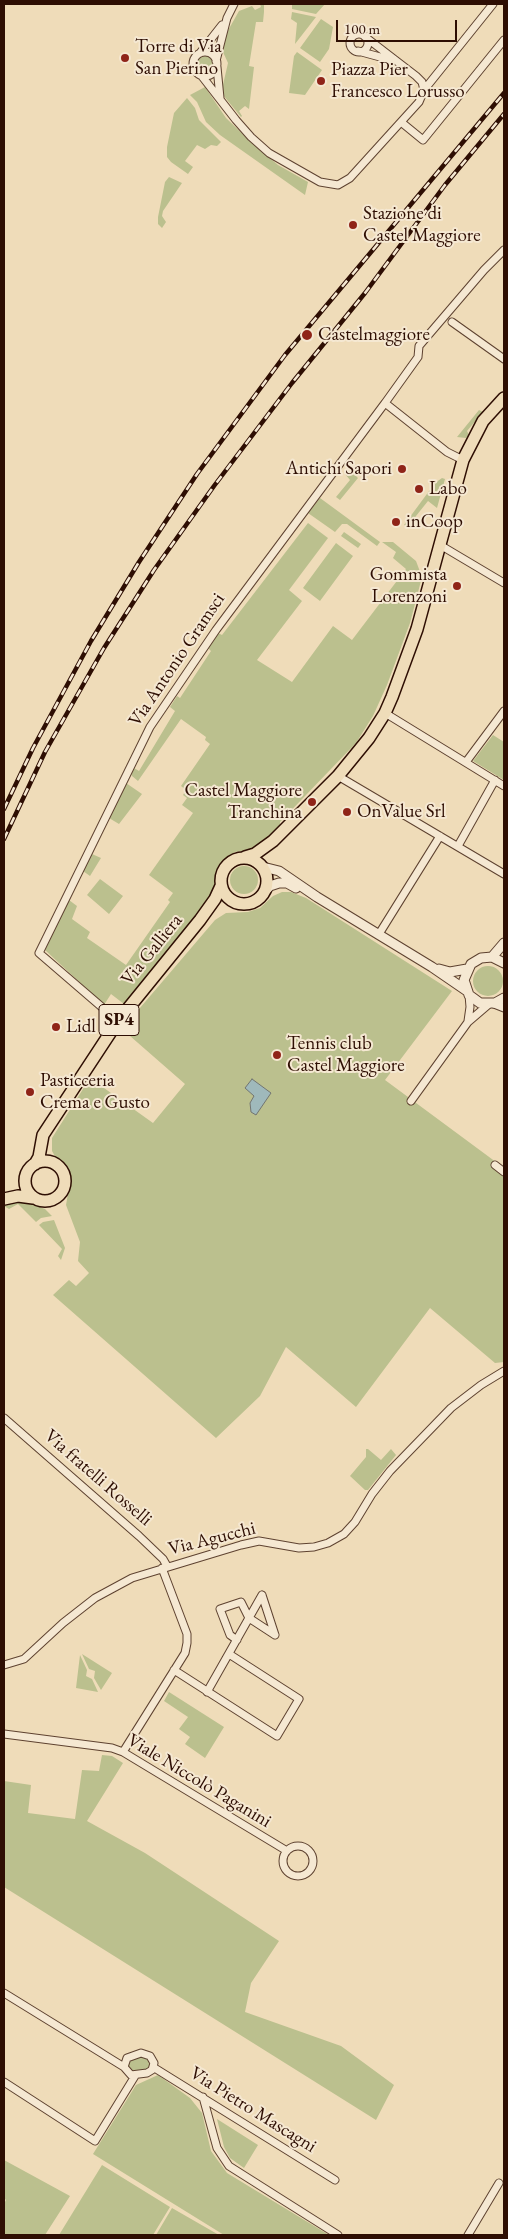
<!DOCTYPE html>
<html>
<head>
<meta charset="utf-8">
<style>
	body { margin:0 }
	#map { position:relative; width:508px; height:2239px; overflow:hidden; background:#efdcb9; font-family:"EB Garamond",serif }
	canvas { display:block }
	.frame { position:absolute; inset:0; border:5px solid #2e0e03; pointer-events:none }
	.scale { position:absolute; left:336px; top:20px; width:121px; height:22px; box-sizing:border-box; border:2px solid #2e0e03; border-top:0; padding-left:6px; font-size:15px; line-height:18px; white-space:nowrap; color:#2e0e03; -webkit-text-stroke:4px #f5e8d2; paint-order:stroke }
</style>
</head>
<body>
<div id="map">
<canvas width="508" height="2239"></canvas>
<div class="frame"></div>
<div class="scale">100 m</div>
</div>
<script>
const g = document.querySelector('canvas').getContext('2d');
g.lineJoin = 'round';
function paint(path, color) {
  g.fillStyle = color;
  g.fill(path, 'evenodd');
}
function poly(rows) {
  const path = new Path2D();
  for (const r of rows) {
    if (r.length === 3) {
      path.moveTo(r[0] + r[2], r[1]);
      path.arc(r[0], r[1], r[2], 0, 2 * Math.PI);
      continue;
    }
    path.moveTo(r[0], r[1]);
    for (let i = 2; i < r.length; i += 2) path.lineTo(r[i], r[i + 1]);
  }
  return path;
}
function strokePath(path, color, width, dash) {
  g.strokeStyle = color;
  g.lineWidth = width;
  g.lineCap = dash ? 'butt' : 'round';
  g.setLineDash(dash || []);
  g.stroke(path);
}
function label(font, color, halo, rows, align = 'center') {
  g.font = font + ' "EB Garamond",serif';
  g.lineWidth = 4;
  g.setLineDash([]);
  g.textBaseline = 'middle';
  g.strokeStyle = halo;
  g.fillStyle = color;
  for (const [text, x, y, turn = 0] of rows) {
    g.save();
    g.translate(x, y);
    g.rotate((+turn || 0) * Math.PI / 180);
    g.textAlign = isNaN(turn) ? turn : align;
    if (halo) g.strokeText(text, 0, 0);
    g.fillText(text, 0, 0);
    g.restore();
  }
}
paint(poly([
	[260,4,264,5,264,12,263,22,256,22,249,66,254,67,249,109,245,106,239,111,242,116,241,117,223,95,222,89,228,63,223,52,224,45,226,34,239,11,252,6,255,10,261,7],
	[292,4,325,4,316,14,292,9],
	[292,12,316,17,295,44,297,23,291,19],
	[321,19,333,27,329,49,320,62,300,48],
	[297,52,322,70,305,95,289,93,294,56],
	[205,64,8],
	[205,87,226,118,252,143,278,165,308,182,305,195,220,135,206,122,197,102,190,95],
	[187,98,195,108,199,120,221,142,217,146,211,145,205,149,197,145,185,161,193,167,188,174,171,162,167,157,167,147,174,113],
	[169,177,182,183,163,211,162,216,166,222,162,228,158,224,158,217,165,182],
	[479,410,483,412,467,431,469,435,466,438,457,437],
	[352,472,358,478,340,500,336,497,350,480,345,474],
	[442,478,445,479,437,508,428,501,408,526,404,525,435,483],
	[320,498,380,542,377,546,347,524,342,524,335,532,308,513],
	[308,523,328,538,289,590,302,601,257,660,292,682,333,626,352,640,406,569,393,558,396,552,382,542,393,542,416,561,422,577,410,623,387,685,373,716,356,743,280,822,280,827,256,849,235,852,222,862,218,871,215,891,192,921,124,1004,111,994,104,1005,45,950,69,900,77,906,72,919,90,932,87,938,126,965,170,902,168,900,173,893,149,875,193,813,182,805,187,798,183,795,186,790,181,786,210,744,205,740,206,737,181,719,138,781,132,776,131,772,134,768,139,771,175,711,170,707,177,696,180,698,211,651,208,648,218,633,222,635],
	[344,532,361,544,358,548,341,536],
	[336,543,353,556,320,601,303,588],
	[493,735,504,742,504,780,473,761],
	[126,783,142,794,119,824,109,818],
	[92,854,101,858,90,876,83,871],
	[244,880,14],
	[100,879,123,896,109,914,87,895],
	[282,892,291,892,306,898,452,991,385,1080,504,1168,504,1362,495,1363,430,1308,356,1407,286,1347,260,1396,216,1438,53,1295,69,1280,76,1286,89,1273,78,1261,80,1242,66,1205,71,1177,67,1168,56,1158,52,1151,52,1138,90,1078,153,1123,185,1084,122,1029,215,920,226,913,248,912,260,908,273,896],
	[488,981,15],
	[17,1201,30,1203,45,1209,52,1216,41,1218,36,1222,18,1204,9,1209,4,1206],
	[54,1220,65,1248,61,1260,58,1256,62,1249,39,1225,43,1222],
	[366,1449,368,1449,381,1460,391,1449,396,1455,368,1490,365,1490,350,1476,366,1457],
	[82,1654,112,1673,101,1690,94,1678,95,1671,89,1669],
	[80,1655,87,1670,86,1676,92,1679,98,1692,76,1688],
	[169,1692,224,1727,205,1758,185,1744,190,1737,179,1729,188,1717,164,1701],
	[102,1755,112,1756,123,1763,87,1821,145,1853,279,1941,251,1983,245,2012,341,2046,394,2085,376,2120,4,1887,4,1781,31,1785,28,1813,75,1819,82,1770,99,1771],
	[141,2056,147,2058,150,2061,149,2067,145,2070,133,2072,129,2069,128,2064,131,2059],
	[158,2075,190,2098,202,2113,211,2151,227,2173,329,2235,224,2235,93,2154,136,2085],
	[217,2119,258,2145,244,2168,230,2158,224,2147],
	[4,2160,70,2196,45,2235,4,2235,4,2204,6,2200,4,2198],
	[102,2165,170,2207,153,2235,59,2235],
	[172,2208,219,2235,156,2235]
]), '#bbc08e');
const water = poly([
	[252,1079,271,1093,256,1115,251,1112,250,1103,254,1096,245,1088,252,1079]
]);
paint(water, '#9fb9bb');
strokePath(water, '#727571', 1);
const minor = poly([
	[359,43,9],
	[358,51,391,60],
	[205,64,12],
	[200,53,222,25],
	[216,61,227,18,234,4],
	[217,67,220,98],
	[201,75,236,120,251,137,269,153,320,182,338,185,350,178,419,102,424,90,422,82,416,76,364,36],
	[424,90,493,4],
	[401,122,423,140,504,40],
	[452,322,504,359],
	[385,403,418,357,419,346,484,270,504,250],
	[440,545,504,583],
	[385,713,504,786],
	[466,762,504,711],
	[338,776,504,874],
	[458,846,495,780],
	[379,934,440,836],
	[494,1004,504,1008],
	[118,1021,39,953,150,727,216,630,385,403,447,452,463,460],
	[468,1021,470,1007,469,995],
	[411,1101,468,1022,489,1004],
	[495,1165,504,1172],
	[4,1418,139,1536,163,1559,167,1566],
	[262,1595,275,1635],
	[237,1640,230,1635,220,1609,241,1602,249,1618,275,1635],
	[4,1665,24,1659,63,1623,95,1598,132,1578,241,1545,259,1541,299,1548,314,1547,328,1543,344,1534,355,1522,372,1494,390,1471,451,1408,481,1385,504,1371],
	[174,1670,277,1736,299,1699,229,1654],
	[207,1692,262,1595],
	[4,1734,112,1748,123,1752,287,1851],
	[123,1752,185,1653,187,1643,187,1634,162,1568],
	[298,1861,15],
	[4,1993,124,2067,131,2075,147,2073,152,2070,154,2063,150,2056,141,2053,127,2058,124,2067],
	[153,2067,335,2180],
	[4,2082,95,2141,135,2076],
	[203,2097,217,2148,229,2166,338,2235],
	[468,2235,499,2183]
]);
const tertiary = poly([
	[263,867,279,871,317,897,432,967,467,991],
	[265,891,270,886,279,883,287,883,296,888],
	[492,957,504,943],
	[504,963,492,957,481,958,471,964,464,980,469,995,480,1003,495,1003,504,998],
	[439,969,450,972,467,969]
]);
const primary = poly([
	[245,857,255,854,273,841,338,776,369,738,385,713,392,697,417,629,463,460,483,421,504,398],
	[244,881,23],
	[45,1181,20],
	[35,1164,39,1157,43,1135,118,1021,200,920,215,899,221,886],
	[4,1199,18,1196,33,1198]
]);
strokePath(minor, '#5e4230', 9);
strokePath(tertiary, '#5e4230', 11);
strokePath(primary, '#2e0e03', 14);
strokePath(minor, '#f5e8d2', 7);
strokePath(tertiary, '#f5e8d2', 9);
strokePath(primary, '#efdcb9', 11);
const rail = poly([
	[4,809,33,748,91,641,139,562,197,474,285,355,504,93],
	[4,839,45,752,104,648,154,570,214,486,292,383,365,293,445,185,504,114]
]);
strokePath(rail, '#2e0e03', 4.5);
strokePath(rail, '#f5e8d2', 2.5, [8]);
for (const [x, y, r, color] of [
	[125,58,5,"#8f2418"],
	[321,81,5,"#8f2418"],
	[353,225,5,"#8f2418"],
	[307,335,6,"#8f2418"],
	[402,469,5,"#8f2418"],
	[419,489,5,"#8f2418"],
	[396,522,5,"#8f2418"],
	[457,586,5,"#8f2418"],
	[312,802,5,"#8f2418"],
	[347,812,5,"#8f2418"],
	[56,1027,5,"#8f2418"],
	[277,1055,5,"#8f2418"],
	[30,1092,5,"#8f2418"]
]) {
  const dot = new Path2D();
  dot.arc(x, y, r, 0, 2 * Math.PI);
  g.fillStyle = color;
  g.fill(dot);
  strokePath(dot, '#f5e8d2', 2);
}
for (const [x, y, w] of [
	[119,1020,40]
]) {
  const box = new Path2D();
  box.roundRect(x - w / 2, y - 15.5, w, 31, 4);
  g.fillStyle = '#f5e8d2';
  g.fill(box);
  strokePath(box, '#2e0e03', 1);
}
label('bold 18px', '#2e0e03', null, [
	["SP4",119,1020]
]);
label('19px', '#2e0e03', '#f5e8d2', [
	["Torre di Via",135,47],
	["San Pierino",135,69],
	["Piazza Pier",331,70],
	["Francesco Lorusso",331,92],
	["Stazione di",363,214],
	["Castel Maggiore",363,236],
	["Castelmaggiore",318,335],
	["Antichi Sapori",392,469,"right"],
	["Labo",429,489],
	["inCoop",406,522],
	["Gommista",447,575,"right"],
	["Lorenzoni",447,597,"right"],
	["Castel Maggiore",302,791,"right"],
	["Tranchina",302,813,"right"],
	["OnValue Srl",357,812],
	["Lidl",66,1027],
	["Tennis club",287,1044],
	["Castel Maggiore",287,1066],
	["Pasticceria",40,1081],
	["Crema e Gusto",40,1103]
], 'left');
label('19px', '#2e0e03', '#f5e8d2', [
	["Via Antonio Gramsci",177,660,-56],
	["Via Galliera",152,950,-51],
	["Via fratelli Rosselli",98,1478,41],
	["Via Agucchi",212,1539,-14],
	["Viale Niccolò Paganini",199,1781,31],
	["Via Pietro Mascagni",253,2110,32]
]);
</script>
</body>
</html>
